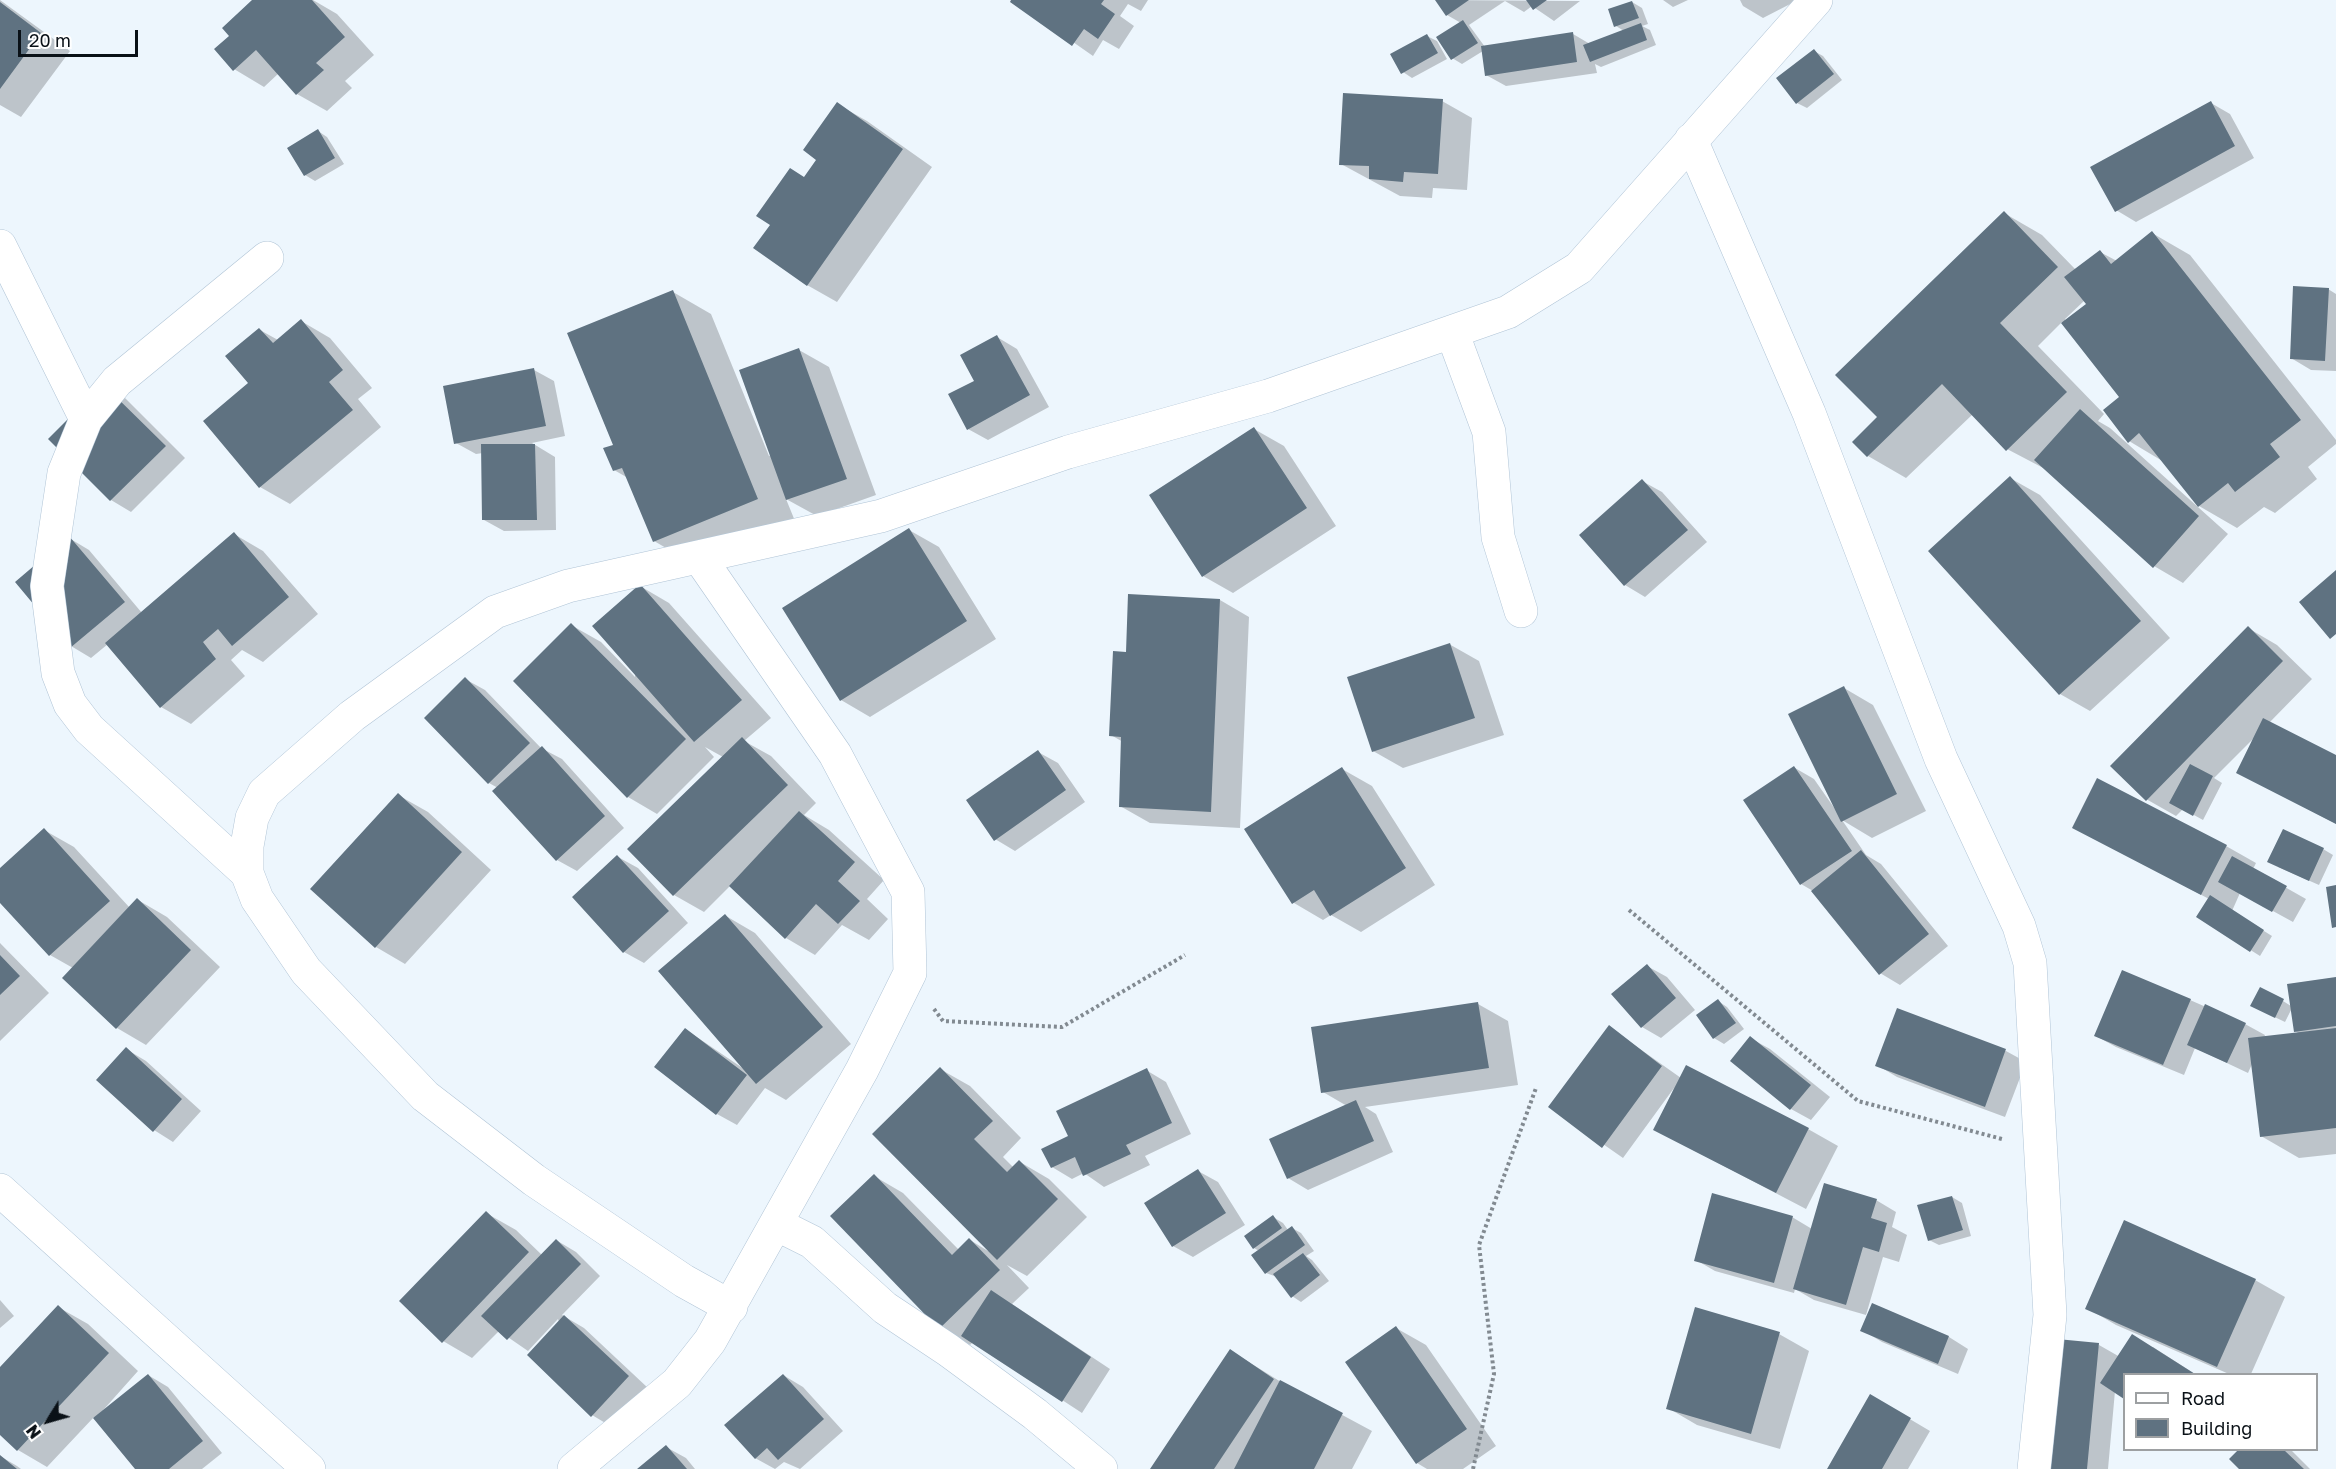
<!DOCTYPE html>
<html>
<head>
<meta charset="utf-8">
<style>
	body { margin:0 }
	#map { position:relative; width:2336px; height:1469px; overflow:hidden; background:#edf6fd; font-family:"Golos Text",sans-serif }
	canvas { display:block }
	.legend { position:absolute; left:2123px; top:1373px; width:195px; height:78px; box-sizing:border-box; background:#fff; border:2px solid #9da0a2; margin:0; padding:8px 10px; list-style:none; font-size:18px; color:#0a1117 }
	.legend li { display:flex; align-items:center; gap:12px; height:30px }
	.legend b { width:30px; border:2px solid #9da0a2 }
	.north { position:absolute; left:18px; top:1391px; width:60px; height:60px; -webkit-text-stroke:4px #fff; paint-order:stroke; rotate:233deg; font-size:16px; font-weight:700; line-height:24px; text-align:center; color:#0a1117 }
	.north::after { content:''; display:block; margin:auto; width:21px; height:27px; background:#0a1117; clip-path:polygon(50% 0,100% 100%,50% 72%,0 100%) }
	.scale { position:absolute; left:18px; top:30px; width:120px; height:27px; box-sizing:border-box; border:3px solid #0a1117; border-top:0; padding-left:8px; font-size:18px; line-height:21px; white-space:nowrap; color:#0a1117; -webkit-text-stroke:4px #fff; paint-order:stroke }
</style>
</head>
<body>
<div id="map">
<canvas width="2336" height="1469"></canvas>
<ul class="legend">
<li><b style="height:8px;background:#fff"></b>Road</li>
<li><b style="height:16px;background:#5f7281"></b>Building</li>
</ul>
<div class="north">N</div>
<div class="scale">20 m</div>
</div>
<script>
const g = document.querySelector('canvas').getContext('2d');
g.lineJoin = 'round';
function paint(path, color) {
  g.fillStyle = color;
  g.fill(path, 'evenodd');
}
function poly(rows) {
  const path = new Path2D();
  for (const r of rows) {
    path.moveTo(r[0], r[1]);
    for (let i = 2; i < r.length; i += 2) path.lineTo(r[i], r[i + 1]);
  }
  return path;
}
function strokePath(path, color, width, dash) {
  g.strokeStyle = color;
  g.lineWidth = width;
  g.lineCap = dash ? 'butt' : 'round';
  g.setLineDash(dash || []);
  g.stroke(path);
}
paint(poly([
	[0,0,70,51,21,117,0,105],
	[255,0,313,0,337,14,374,55,345,81,352,88,327,111,297,94,279,73,264,87,234,69,231,36],
	[1013,0,1148,0,1141,11,1128,4,1120,16,1134,26,1119,49,1103,40,1093,56],
	[1437,0,1580,1,1554,21,1532,6,1524,12,1505,1,1469,25,1485,47,1573,34,1590,44,1624,31,1616,26,1632,2,1642,8,1648,24,1642,26,1650,30,1656,45,1601,67,1595,64,1597,73,1506,86,1486,75,1483,51,1462,64,1452,58,1461,23,1447,15],
	[1663,0,1688,0,1673,7],
	[1740,0,1798,0,1763,18,1743,6],
	[1427,36,1437,41,1447,59,1412,78,1403,72],
	[1814,51,1823,56,1842,80,1807,108,1797,103],
	[1442,101,1472,118,1467,190,1433,188,1432,198,1400,196,1341,164],
	[2211,103,2230,114,2254,158,2136,222,2116,210],
	[837,104,867,121,932,167,837,302,807,285,805,178,818,160],
	[318,131,327,137,344,164,315,181,305,175],
	[2004,213,2042,235,2076,270,2100,252,2117,261,2152,233,2190,255,2336,440,2336,444,2308,467,2317,479,2275,513,2264,507,2237,528,2199,506,2164,462,2129,441,2121,398,2062,322,2038,346,2104,414,2098,421,2110,428,2228,534,2183,583,2154,566,2047,470,2007,449,1973,414,1906,478,1868,456,1879,417],
	[2085,300,2088,304,2066,321,2065,319],
	[2328,289,2336,294,2336,371,2311,370,2291,358],
	[673,292,711,314,769,456,771,455,799,350,829,367,876,495,817,516,786,499,795,521,692,563,654,541,628,478,614,470,615,445],
	[301,321,330,338,372,388,358,399,381,427,290,504,260,487,205,422,250,384,260,330,278,340],
	[997,337,1017,349,1049,407,988,440,968,429],
	[534,370,554,381,565,436,532,443,555,457,556,530,504,531,484,520,483,453,476,454,456,443],
	[124,397,185,458,131,512,111,500,50,439],
	[1254,429,1284,446,1336,526,1233,593,1203,576],
	[2010,478,2040,495,2170,638,2090,711,2060,694],
	[1642,481,1662,492,1707,542,1645,597,1625,585,1581,535],
	[909,530,939,547,996,639,870,717,841,700],
	[234,534,263,551,318,614,263,662,242,650,231,660,245,676,191,724,161,707,108,644,91,658,71,646,69,538,89,550,142,613],
	[640,586,669,603,771,718,744,741,771,756,816,803,804,815,829,830,884,880,867,899,888,919,869,940,842,925,815,955,786,938,730,886,704,912,674,895,723,757,705,747,714,757,657,814,628,797,571,625,601,642,635,677],
	[1220,600,1249,617,1240,828,1150,823,1120,806,1123,742,1111,735,1127,653],
	[2248,628,2277,645,2312,679,2269,723,2336,757,2336,824,2238,772,2255,737,2214,778,2222,783,2203,820,2183,809,2176,816,2146,799],
	[1449,644,1479,661,1504,735,1403,768,1373,751],
	[465,679,485,690,541,748,562,759,624,828,577,871,557,860,498,788,489,783],
	[1844,688,1873,705,1926,811,1872,838,1842,820,1866,855,1881,864,1948,946,1900,985,1880,973,1813,891,1801,884,1795,768,1814,779,1835,809],
	[1038,752,1058,763,1085,802,1015,851,995,839],
	[1342,769,1372,786,1435,885,1361,932,1331,915,1323,920,1294,903],
	[398,795,428,812,491,870,405,964,376,947],
	[2074,827,2226,846,2256,863,2253,869,2306,899,2293,922,2240,893,2232,911,2272,936,2260,956,2198,917,2209,899],
	[44,830,74,847,130,908,138,900,167,917,220,967,146,1045,117,1028,73,968,50,955,0,900,0,870],
	[2323,849,2333,855,2319,885,2278,867],
	[618,857,638,868,688,923,644,963,624,952],
	[726,916,755,933,851,1044,786,1100,765,1088,737,1125,717,1114,657,1067,685,1029,747,1071],
	[0,943,49,993,0,1041],
	[1647,966,1667,977,1695,1010,1661,1038,1642,1027],
	[2336,979,2336,1154,2299,1158,2261,1136,2252,1064,2248,1073,2195,1048,2184,1075,2116,1047,2096,1036,2190,1000,2245,1024,2265,1035,2264,1038,2300,1034,2295,1031,2292,1008,2285,1022,2262,1011,2283,1001,2291,1006],
	[1718,1001,1727,1007,1744,1029,1724,1044,1714,1038,1698,1015],
	[1478,1004,1508,1021,1518,1085,1365,1107,1376,1114,1393,1152,1308,1190,1288,1178,1347,1106,1323,1092],
	[1898,1010,2006,1051,2026,1062,2005,1117,1897,1077,1877,1065],
	[1609,1027,1681,1078,1808,1129,1838,1146,1806,1209,1655,1130,1674,1088,1623,1158,1550,1107],
	[1750,1038,1770,1049,1830,1097,1811,1120,1791,1109,1732,1061],
	[126,1049,146,1061,201,1111,173,1142,154,1130],
	[940,1069,970,1086,1021,1138,1003,1157,1014,1168,1020,1162,1049,1179,1087,1217,1027,1276,1007,1265,1029,1288,1012,1304,1110,1369,1082,1413,973,1342,970,1345,940,1328,874,1176,903,1193,959,1250,970,1240,988,1251],
	[1146,1070,1166,1082,1191,1134,1145,1156,1150,1165,1104,1187,1084,1173,1072,1179,1052,1167,1070,1137],
	[1198,1171,1218,1182,1245,1225,1193,1257,1173,1246],
	[1952,1197,1962,1203,1971,1236,1939,1245,1929,1240],
	[1876,1200,1896,1212,1892,1227,1907,1235,1899,1262,1883,1257,1866,1315,1814,1300,1795,1289,1794,1293,1715,1271,1696,1260,1792,1217,1812,1229],
	[486,1213,516,1230,542,1255,556,1240,576,1252,600,1276,562,1315,584,1328,648,1388,612,1427,592,1415,558,1319,528,1351,499,1331,472,1358,443,1341],
	[1273,1217,1283,1223,1288,1230,1292,1228,1301,1233,1314,1251,1306,1256,1312,1260,1329,1281,1301,1302,1292,1296,1277,1277,1266,1273,1259,1251,1254,1248],
	[2255,1280,2285,1297,2251,1374,2229,1374,2116,1325,2087,1308],
	[0,1300,14,1316,0,1328],
	[58,1307,88,1324,138,1371,97,1417,148,1375,168,1387,222,1453,202,1469,137,1469,94,1417,47,1467,18,1450,0,1433,0,1369],
	[1396,1328,1426,1345,1496,1446,1463,1469,1427,1469,1417,1463],
	[1862,1330,1949,1337,1968,1349,1958,1374,1882,1342],
	[1779,1334,1809,1351,1780,1449,1697,1425,1668,1408],
	[2099,1345,2120,1357,2153,1347,2195,1374,2124,1374,2124,1397,2115,1391,2108,1469,2047,1469],
	[1231,1351,1281,1382,1372,1431,1352,1469,1152,1469],
	[783,1375,803,1387,843,1431,800,1469,784,1462,775,1469,755,1458],
	[1871,1396,1930,1431,1908,1469,1829,1469],
	[666,1447,686,1458,695,1469,640,1469],
	[2240,1450,2291,1450,2310,1469,2241,1469,2231,1459],
	[0,1456,17,1466,21,1469,0,1469]
]), '#0003');
paint(poly([
	[252,0,312,0,345,37,316,63,324,70,296,95,256,50,233,71,214,49,229,36,222,28],
	[1011,0,1104,0,1101,4,1115,14,1098,39,1084,29,1072,46,1010,2],
	[1435,0,1469,0,1446,16],
	[1526,0,1547,0,1533,10],
	[1632,1,1639,18,1614,27,1608,9],
	[0,2,41,33,0,89],
	[1463,20,1478,43,1451,60,1436,37],
	[1641,23,1647,40,1590,62,1583,45],
	[1573,32,1577,62,1485,76,1481,46],
	[1427,34,1438,53,1401,74,1390,54],
	[1814,49,1834,74,1796,104,1776,78],
	[1343,93,1443,99,1438,174,1404,172,1403,182,1369,179,1369,166,1339,165],
	[2211,101,2235,146,2115,212,2090,167],
	[837,102,903,149,807,286,753,248,770,225,756,216,790,168,804,177,816,160,803,150],
	[318,129,335,158,304,176,287,148],
	[2004,211,2058,267,2000,323,2067,392,2006,451,1942,384,1867,457,1852,442,1877,417,1835,375],
	[2152,231,2301,420,2270,444,2280,457,2235,492,2228,483,2198,507,2139,433,2128,443,2103,410,2119,397,2061,323,2086,304,2064,277,2100,250,2111,264],
	[2293,286,2329,288,2325,361,2290,359],
	[673,290,758,499,653,542,622,468,613,471,603,448,613,445,567,333],
	[301,319,343,370,329,382,353,410,259,488,203,421,248,383,225,356,259,328,273,343],
	[997,335,1030,395,967,430,948,394,974,381,960,355],
	[799,348,847,479,786,500,739,370],
	[534,368,546,426,454,444,443,386],
	[103,384,166,446,110,501,48,439],
	[2080,409,2199,516,2153,568,2034,460],
	[1254,427,1307,508,1202,577,1149,495],
	[481,444,535,444,537,520,482,520],
	[2010,476,2141,621,2059,695,1928,551],
	[1642,479,1688,530,1624,586,1579,535],
	[909,528,967,621,840,701,782,608],
	[234,532,289,597,232,646,218,629,203,642,216,659,160,708,105,643],
	[69,536,125,602,70,648,15,582],
	[2336,570,2336,634,2330,639,2299,602],
	[640,584,742,700,694,742,592,626],
	[1128,594,1220,599,1211,812,1119,807,1121,737,1109,736,1113,651,1126,652],
	[571,623,686,739,627,798,513,681],
	[2248,626,2283,661,2146,801,2110,766],
	[1450,643,1475,718,1372,752,1347,677],
	[465,677,530,743,488,784,424,718],
	[1844,686,1897,794,1841,822,1788,714],
	[2263,718,2336,755,2336,824,2236,773],
	[742,737,788,785,673,896,627,849],
	[542,746,605,816,556,861,492,791],
	[1038,750,1066,790,994,841,966,800],
	[2190,764,2213,776,2193,816,2169,803],
	[1794,766,1852,851,1800,885,1743,800],
	[1342,767,1406,868,1330,916,1314,890,1292,904,1244,829],
	[2097,778,2227,845,2201,895,2072,828],
	[398,793,462,852,375,948,310,889],
	[799,811,855,862,838,881,860,901,838,924,816,904,785,939,729,886],
	[44,828,110,901,49,956,0,903,0,868],
	[2283,829,2324,848,2309,881,2267,862],
	[1861,850,1929,934,1879,975,1811,891],
	[617,855,669,911,623,953,572,897],
	[2232,856,2287,886,2272,912,2218,882],
	[2336,885,2336,927,2332,928,2326,887],
	[2210,895,2264,930,2250,952,2196,917],
	[137,898,191,950,116,1029,62,978],
	[725,914,823,1027,756,1084,658,971],
	[0,955,20,976,0,995],
	[1647,964,1676,998,1641,1028,1611,994],
	[2122,970,2191,999,2163,1065,2094,1036],
	[2336,977,2336,1026,2294,1032,2287,984],
	[2260,987,2284,999,2275,1018,2250,1006],
	[1718,999,1736,1023,1713,1039,1696,1015],
	[1478,1002,1489,1068,1321,1093,1311,1027],
	[2205,1004,2246,1023,2227,1063,2187,1045],
	[1897,1008,2006,1049,1985,1107,1875,1066],
	[1609,1025,1662,1066,1602,1148,1548,1107],
	[685,1028,747,1075,716,1115,654,1067],
	[2336,1028,2336,1128,2260,1137,2248,1038],
	[1750,1036,1811,1085,1790,1110,1730,1061],
	[126,1047,182,1099,153,1132,96,1080],
	[1686,1065,1809,1128,1776,1193,1653,1130],
	[940,1067,993,1121,974,1139,1007,1172,1019,1160,1058,1199,997,1260,872,1134],
	[1147,1068,1172,1123,1126,1145,1131,1154,1083,1176,1075,1157,1051,1168,1041,1149,1068,1136,1056,1111],
	[1356,1100,1374,1141,1287,1179,1269,1139],
	[1198,1169,1226,1213,1172,1247,1144,1203],
	[874,1174,952,1255,969,1238,1000,1270,939,1329,830,1216],
	[1824,1183,1877,1199,1871,1218,1887,1223,1879,1252,1863,1247,1846,1305,1793,1289],
	[1712,1193,1793,1216,1774,1283,1694,1261],
	[1952,1196,1963,1230,1928,1241,1917,1205],
	[486,1211,529,1252,442,1343,399,1301],
	[1273,1215,1282,1228,1253,1249,1244,1236],
	[2124,1220,2256,1279,2217,1367,2085,1309],
	[1292,1226,1305,1245,1265,1274,1251,1255],
	[556,1239,581,1264,507,1340,481,1316],
	[1303,1253,1320,1275,1291,1298,1273,1274],
	[991,1290,1091,1357,1062,1402,961,1336],
	[1872,1303,1949,1336,1938,1364,1860,1331],
	[58,1305,109,1353,17,1451,0,1435,0,1367],
	[1695,1307,1780,1332,1751,1434,1666,1409],
	[564,1315,629,1376,591,1417,527,1355],
	[1396,1326,1467,1429,1416,1464,1345,1362],
	[2132,1334,2195,1374,2124,1374,2124,1399,2100,1383],
	[2057,1339,2099,1343,2087,1469,2045,1469],
	[1230,1349,1274,1379,1214,1469,1150,1469],
	[148,1374,203,1441,169,1469,135,1469,93,1418],
	[783,1374,824,1419,778,1460,767,1448,755,1459,724,1425],
	[1280,1380,1343,1413,1314,1469,1234,1469],
	[1870,1394,1911,1418,1882,1469,1827,1469],
	[666,1445,687,1469,637,1469],
	[2238,1450,2284,1450,2304,1469,2239,1469,2229,1459],
	[0,1455,17,1469,0,1469]
]), '#5f7281');
const minor = poly([
	[1691,140,1809,413,1941,759,2019,926,2030,963,2050,1315,2034,1469],
	[0,246,86,419],
	[1452,332,1489,432,1498,537,1521,611],
	[247,873,89,729,70,704,58,673,47,586,64,473,86,419,117,381,267,258],
	[0,1190,309,1469],
	[776,1224,812,1242,885,1308,948,1350,1035,1414,1101,1469],
	[731,1307,684,1281,534,1180,425,1096,306,971,257,899,247,873,247,846,252,818,264,793,352,716,495,612,568,586,881,516,1068,452,1268,396,1508,312,1579,268,1816,0],
	[574,1469,677,1383,710,1341,862,1070,910,973,908,892,835,754,699,557]
]);
strokePath(minor, '#b0c4d6', 34);
strokePath(poly([
	[1629,910,1858,1101,2002,1139],
	[934,1009,943,1021,1062,1027,1185,955],
	[1473,1469,1494,1374,1479,1245,1536,1088]
]), '#828a91', 4, [3, 3]);
strokePath(minor, '#fff', 33);
</script>
</body>
</html>
